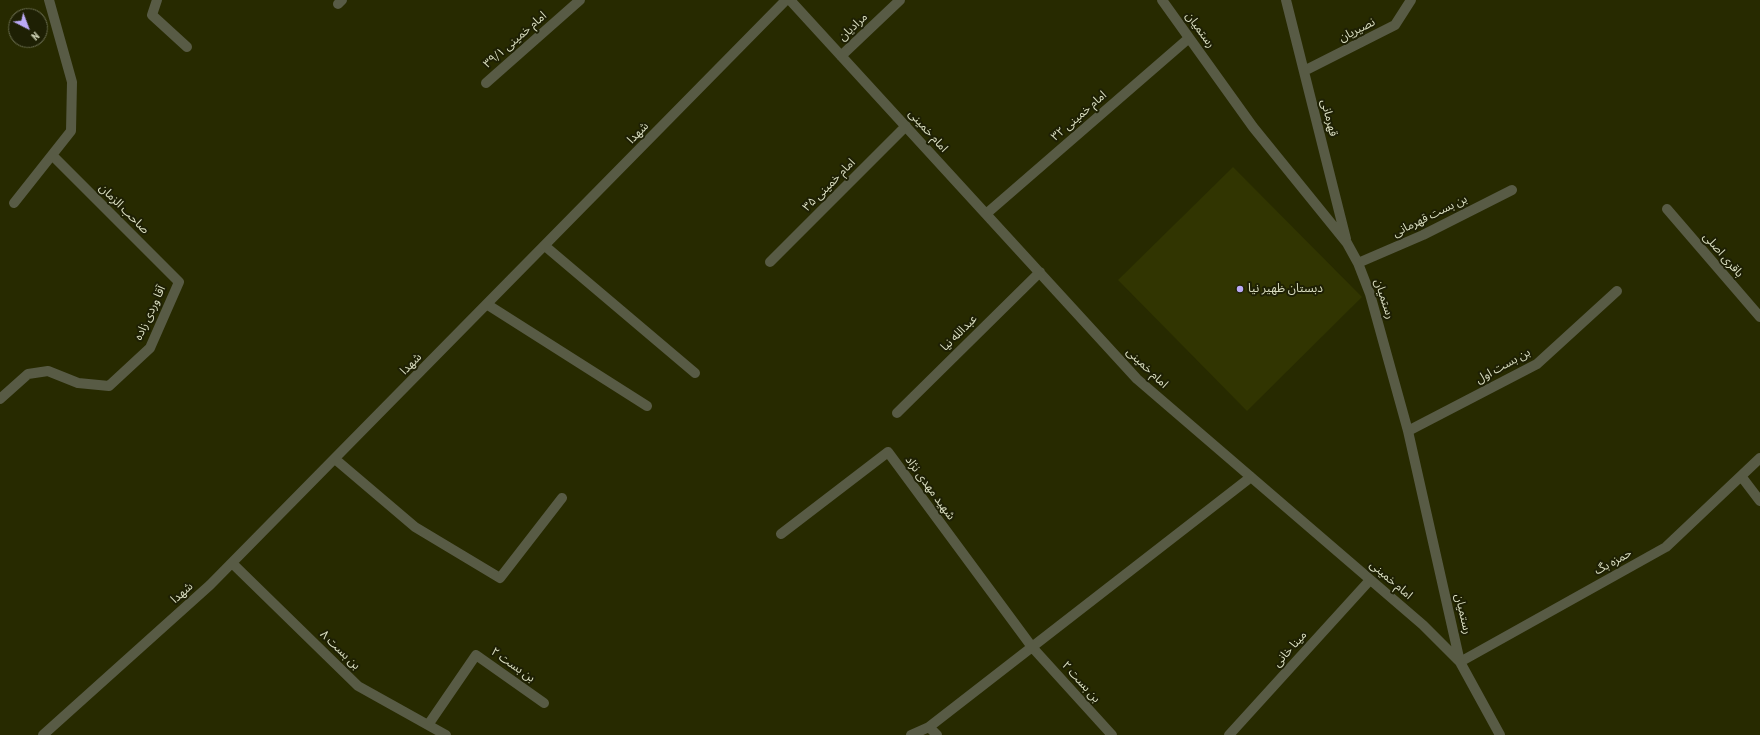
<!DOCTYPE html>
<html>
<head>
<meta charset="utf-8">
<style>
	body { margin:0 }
	#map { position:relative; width:1760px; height:735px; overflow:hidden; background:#272a00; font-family:"PT Sans Narrow",sans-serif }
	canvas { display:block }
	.north { position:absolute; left:8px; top:8px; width:40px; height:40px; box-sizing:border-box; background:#1e2004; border:1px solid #696c4f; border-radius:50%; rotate:138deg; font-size:11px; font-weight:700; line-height:16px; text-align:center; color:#d9ddc0 }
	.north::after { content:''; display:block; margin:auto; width:14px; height:18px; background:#bbaaf6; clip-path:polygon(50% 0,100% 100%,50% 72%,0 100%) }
</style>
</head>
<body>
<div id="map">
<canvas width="1760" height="735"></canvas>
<div class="north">N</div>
</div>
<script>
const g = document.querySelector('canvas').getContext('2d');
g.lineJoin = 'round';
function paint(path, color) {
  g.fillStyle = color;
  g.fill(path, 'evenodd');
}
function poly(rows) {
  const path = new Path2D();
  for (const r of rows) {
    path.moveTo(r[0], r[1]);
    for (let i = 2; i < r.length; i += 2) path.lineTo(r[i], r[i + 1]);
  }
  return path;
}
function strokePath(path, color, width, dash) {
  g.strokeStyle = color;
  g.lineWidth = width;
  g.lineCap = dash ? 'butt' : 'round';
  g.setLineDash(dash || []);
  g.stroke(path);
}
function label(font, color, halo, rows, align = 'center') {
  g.font = font + ' "PT Sans Narrow","Noto Sans Arabic",sans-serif';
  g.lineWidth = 4;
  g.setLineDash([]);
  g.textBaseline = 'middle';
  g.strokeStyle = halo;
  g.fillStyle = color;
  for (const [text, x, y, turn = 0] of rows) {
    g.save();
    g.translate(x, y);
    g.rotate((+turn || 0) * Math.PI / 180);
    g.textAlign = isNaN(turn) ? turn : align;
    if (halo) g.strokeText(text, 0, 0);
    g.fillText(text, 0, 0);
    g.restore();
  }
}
paint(poly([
	[1233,167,1362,297,1247,411,1118,280]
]), '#313501');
strokePath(poly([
	[157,0,152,15,187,47],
	[790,0,1137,379,1423,625,1460,662,1500,735],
	[1162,0,1253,127,1347,243,1358,263,1370,294,1408,431,1460,662,1666,547,1760,458],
	[1286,0,1346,239],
	[338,4,342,0],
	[841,56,900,0],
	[1304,71,1395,25,1411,0],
	[486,83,580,0],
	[14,203,71,131,72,82,49,0],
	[1667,209,1760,317],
	[986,214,1189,38],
	[545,246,695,373],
	[770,262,906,126],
	[1358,263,1423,235,1512,190],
	[488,305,647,406],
	[0,399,28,374,48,371,78,383,109,386,150,348,179,282,52,155],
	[897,413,1040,272],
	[1408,431,1537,364,1617,291],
	[335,459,415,527,500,578,562,498],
	[1741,476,1760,501],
	[781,534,888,452,1032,647,1112,735],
	[232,563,358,686,446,735],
	[428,725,476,655,544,703],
	[929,727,937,735],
	[43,735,210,585,786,0],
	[911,735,929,727,1251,477],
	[1229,735,1370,580]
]), '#585b45', 10);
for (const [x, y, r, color] of [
	[1240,289,4,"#bbaaf6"]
]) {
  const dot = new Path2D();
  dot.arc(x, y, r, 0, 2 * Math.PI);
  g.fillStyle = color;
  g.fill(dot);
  strokePath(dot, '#1e2004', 1.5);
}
label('12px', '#d9ddc0', '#1e2004', [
	["مرادیان",853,27,-43],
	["رستمیان",1200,30,54],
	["نصیریان",1357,30,-27],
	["امام خمینی ۳۹/۱",515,40,-41],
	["امام خمینی ۳۲",1079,116,-41],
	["قهرمانی",1329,118,76],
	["امام خمینی",928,131,48],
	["شهدا",638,133,-46],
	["امام خمینی ۳۵",829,185,-45],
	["صاحب الزمان",124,209,45],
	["بن بست قهرمانی",1430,216,-26],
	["باقری اصلی",1723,255,49],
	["رستمیان",1384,299,72],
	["آقا وردی زاده",150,313,-65],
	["عبدالله نیا",959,333,-45],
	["شهدا",411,364,-45],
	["بن بست اول",1503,366,-29],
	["امام خمینی",1147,368,44],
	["شهید مهدی نژاد",930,488,54],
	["حمزه بگ",1613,562,-29],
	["امام خمینی",1391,580,41],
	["شهدا",182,593,-42],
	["رستمیان",1463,614,77],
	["مینا خانی",1290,649,-48],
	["بن بست ۸",340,650,44],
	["بن بست ۲",513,665,35],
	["بن بست ۲",1081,682,48]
]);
label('12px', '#d9ddc0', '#1e2004', [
	["دبستان ظهیر نیا",1248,289]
], 'left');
</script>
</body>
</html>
